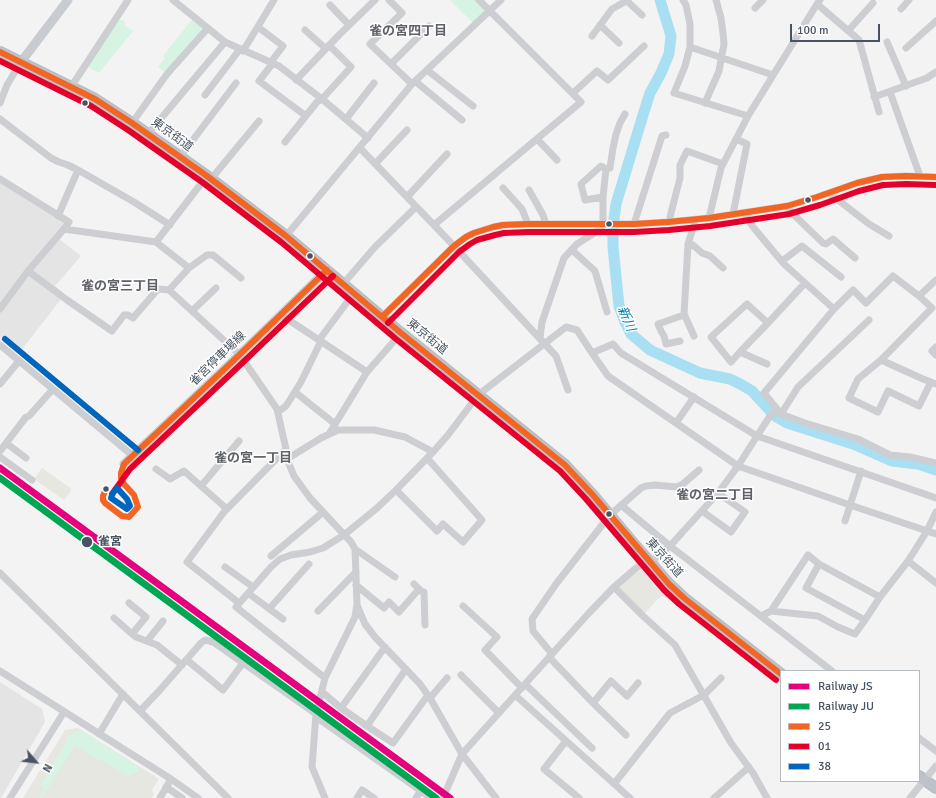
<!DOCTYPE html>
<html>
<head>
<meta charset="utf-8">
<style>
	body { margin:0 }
	#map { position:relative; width:936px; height:798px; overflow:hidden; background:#f3f3f3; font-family:Signika,sans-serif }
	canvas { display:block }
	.legend { position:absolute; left:780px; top:670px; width:140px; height:112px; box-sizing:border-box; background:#fff; border:1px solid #b6bbc0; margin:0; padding:5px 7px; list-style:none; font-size:12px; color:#485461 }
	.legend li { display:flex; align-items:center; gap:8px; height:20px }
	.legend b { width:20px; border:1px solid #b6bbc0 }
	.north { position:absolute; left:16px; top:742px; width:40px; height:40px; -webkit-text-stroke:3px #fff; paint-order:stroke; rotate:118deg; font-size:11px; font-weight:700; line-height:16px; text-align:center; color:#485461 }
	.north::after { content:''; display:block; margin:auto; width:14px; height:18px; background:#485461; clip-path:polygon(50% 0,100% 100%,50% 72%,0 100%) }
	.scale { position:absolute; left:790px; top:24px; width:90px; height:18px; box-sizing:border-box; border:2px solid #485461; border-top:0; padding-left:5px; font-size:12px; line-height:14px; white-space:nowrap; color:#485461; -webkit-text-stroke:3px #fff; paint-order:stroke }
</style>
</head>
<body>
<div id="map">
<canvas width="936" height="798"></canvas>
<ul class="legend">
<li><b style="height:5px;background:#e5007d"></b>Railway JS</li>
<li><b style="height:5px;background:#00a651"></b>Railway JU</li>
<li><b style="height:5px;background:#f26522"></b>25</li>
<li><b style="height:5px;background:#e4002b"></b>01</li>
<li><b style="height:5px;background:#0065bd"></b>38</li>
</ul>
<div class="north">N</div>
<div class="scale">100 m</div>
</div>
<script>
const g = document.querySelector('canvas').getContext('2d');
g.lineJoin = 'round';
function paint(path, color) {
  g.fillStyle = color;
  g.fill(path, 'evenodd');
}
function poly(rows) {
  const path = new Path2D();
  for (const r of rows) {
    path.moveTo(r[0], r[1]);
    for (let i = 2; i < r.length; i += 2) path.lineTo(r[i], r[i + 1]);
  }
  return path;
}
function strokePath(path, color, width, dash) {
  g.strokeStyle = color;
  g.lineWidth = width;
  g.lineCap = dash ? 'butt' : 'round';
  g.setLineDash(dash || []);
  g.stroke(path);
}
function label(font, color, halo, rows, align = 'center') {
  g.font = font + ' Signika,"Noto Sans JP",sans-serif';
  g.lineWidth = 3;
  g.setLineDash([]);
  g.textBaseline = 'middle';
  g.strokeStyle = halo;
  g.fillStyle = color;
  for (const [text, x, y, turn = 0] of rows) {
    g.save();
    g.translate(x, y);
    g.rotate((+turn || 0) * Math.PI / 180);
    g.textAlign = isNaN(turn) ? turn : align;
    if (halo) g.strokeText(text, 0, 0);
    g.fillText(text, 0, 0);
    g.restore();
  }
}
paint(poly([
	[42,468,69,487,71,489,71,491,64,500,34,479],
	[647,565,672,592,667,599,662,596,659,598,644,614,618,587],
	[78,728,159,779,152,790,154,794,152,798,23,798,65,730]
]), '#e7e7e1');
paint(poly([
	[0,181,67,220,59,239,81,256,55,286,65,294,19,353,0,337],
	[0,682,42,709,45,722,1,798,0,798]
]), '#e4e4e5');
paint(poly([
	[450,0,476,0,486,11,474,24],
	[194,17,204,29,165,72,158,67,165,58,163,56],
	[118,20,122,20,125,22,124,25,133,31,99,73,86,66],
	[80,730,134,764,140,769,136,774,133,773,130,777,75,746,42,798,39,798,45,788,40,785,64,746,67,737]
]), '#d6f3e3');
strokePath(poly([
	[660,0,671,36,669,54,661,73,650,93,643,115,616,204,613,227,613,247,619,306,625,322,631,334,650,350,700,373,730,379,742,385,752,391,775,416,787,423,853,444,892,461,918,464,936,470]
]), '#a9dff3', 11);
const highway = poly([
	[0,52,95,99,132,123,207,176,286,236,401,333,565,465,592,494,634,544,669,584,684,598,781,674],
	[919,776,936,788]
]);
strokePath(highway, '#b6bcc3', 12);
strokePath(poly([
	[173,0,225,42,279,66,322,99,368,138],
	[389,0,402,13,370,44,412,84],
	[683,0,686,5,690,24,690,47,685,66,674,93,748,116],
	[627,1,642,15],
	[817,4,859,40,879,112],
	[330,5,349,25],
	[755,8,763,0],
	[901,9,909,0],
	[600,25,619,43],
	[258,27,283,46,271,62],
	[305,30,325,48],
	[848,31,873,3],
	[592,36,612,9,628,0],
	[887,42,906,86],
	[690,47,773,75],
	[906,48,936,21],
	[243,51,274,0],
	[273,63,259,81,306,116],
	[391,64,429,26],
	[427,70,473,106],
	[296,80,340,34,375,0],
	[415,81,462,120],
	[71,87,128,0],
	[890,92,920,176],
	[573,93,597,71,608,80,644,46],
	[205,95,240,49],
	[874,97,927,78,936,72],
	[0,103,7,85,21,62],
	[705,103,719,71,724,44,723,33,721,18,716,0],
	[0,119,51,158,59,162,68,165,78,170,134,202,170,225],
	[346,119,374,83],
	[132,123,167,74,208,28],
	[148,134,225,42],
	[537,139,557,160],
	[285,142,317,102,322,99,351,67,329,45],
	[360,148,454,246,556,356,568,390],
	[180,157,236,83],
	[375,164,407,130],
	[0,179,69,222,64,229,156,242,189,268,169,290,240,355,277,409,286,449,287,459,294,476,310,498,351,542,355,549,357,604,355,617,325,678,316,714,312,767,325,798],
	[211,179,259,121],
	[503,188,522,209,528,224],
	[529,190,543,215,546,224],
	[829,193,869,224,889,236],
	[407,197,447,154],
	[603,197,585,200,581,184,601,166,606,169],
	[787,206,792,213,823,243,826,244,833,239,855,258],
	[744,213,753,227,784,264,834,309,764,393,781,414,805,423,858,439,890,455,910,457,936,463],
	[733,214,747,144,736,139],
	[58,216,78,170],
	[709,218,721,168,748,116,817,4,820,0],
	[669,222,671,213,680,178,680,165,687,151,723,164],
	[634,224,662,136,666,135],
	[434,225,581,102,479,0],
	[286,236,412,84,501,0],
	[156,242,207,176],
	[688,247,693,245,702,253,710,256,723,268],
	[572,250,595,271,607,312],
	[782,261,802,246,841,277],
	[189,268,207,255,213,255,241,278],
	[28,271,67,300,112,331,124,315,128,315,133,318,158,289,169,290],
	[343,284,375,247,416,207],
	[919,296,936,280],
	[0,309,28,271,64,229],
	[834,309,853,290,866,303,893,276,919,296,932,308,881,360],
	[192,311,216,288],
	[281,315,319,340,367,372],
	[382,317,454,246,466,237,474,233,493,227,503,225,528,224,634,224,668,222,709,218,787,206,817,197,857,183,882,177,906,176,936,177],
	[768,323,747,304,711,337,731,362,740,352,768,323,805,283],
	[694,336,684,314,688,244,696,219],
	[540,338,542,322,564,258,577,244,602,228,603,224,603,197,606,169,610,168,613,148,616,134,620,123,625,114],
	[319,340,354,293],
	[680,341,666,344,664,336,661,331,658,324,684,315],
	[0,345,133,456],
	[936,347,932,351,936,355],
	[740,352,767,364],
	[592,353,613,344,621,353,757,436,936,498],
	[931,382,919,406,888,391,878,412,849,398,858,379,881,360,923,379,936,384],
	[0,384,19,361],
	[295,392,335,424],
	[278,412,286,406,301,382,321,341],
	[781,414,798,387,869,320],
	[676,423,694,397],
	[329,434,367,372,401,333],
	[6,443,26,458],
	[0,451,26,417,29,416,53,389],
	[0,457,32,480],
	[287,459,321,438,338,430,374,430,405,437,433,452],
	[156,469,170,479,184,471,227,509],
	[201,486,239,441],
	[396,490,437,531,443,524,463,542,482,520,427,458],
	[621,505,670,546,832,671],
	[702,511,731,532,745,512,718,493],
	[936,512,927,531,908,561,936,583],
	[845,521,861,471],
	[355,549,395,577],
	[271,556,322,513],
	[819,564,806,588,865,620],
	[225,567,253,587],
	[0,573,228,798],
	[414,584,421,591,424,592,425,625],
	[356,585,384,608,389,602,399,612,419,589],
	[614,587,643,616,675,645,731,743,753,773,767,798],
	[248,593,283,619],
	[129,603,146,617,132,634,136,637,157,645,182,665],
	[239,603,187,562,224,512,286,449],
	[357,605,365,624,375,637,420,684,430,698,462,754,496,798],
	[463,606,497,637,485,650,522,688],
	[269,609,309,564],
	[318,611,356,572],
	[771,611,808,555,819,564,880,597],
	[761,616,771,611,818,616,838,627,855,634,865,620,880,597,908,561],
	[114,618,132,634],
	[147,641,163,621],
	[552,654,533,631,532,619,556,584,610,515,641,488,646,486,655,485,677,487,683,484,699,470],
	[549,657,593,703,611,681,627,696,638,683],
	[187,660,223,690,243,663],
	[0,671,171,779,198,798],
	[461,675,499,713],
	[325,678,236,607,271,567,280,559,291,555,310,552,323,548,344,535,377,508,396,490,433,452,448,435,478,395,566,327,577,330,592,353,608,376,738,466,850,505,936,534],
	[525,684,592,748],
	[322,692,341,708,367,726,393,743,428,695],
	[515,695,630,798],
	[430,698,447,678],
	[593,703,626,735],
	[341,708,385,647],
	[140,711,159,691,201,643,205,640,213,642,316,714],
	[316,717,431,798],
	[367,726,406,669],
	[99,734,123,694],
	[919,738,936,751],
	[566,741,544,769,579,798],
	[614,784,670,713,704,695,721,678],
	[166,787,182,798],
	[10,798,64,712],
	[160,798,171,779],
	[357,798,362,790,374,798],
	[416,798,421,790],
	[443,798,462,754,588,614,614,587,635,569,645,562,656,558,670,546,718,493,738,466,757,436,770,416,777,410],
	[714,798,749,767],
	[910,798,936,766]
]), '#ccced2', 7);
strokePath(poly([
	[21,62,68,0],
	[124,464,233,361,327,270]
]), '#c8ccd0', 9);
strokePath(highway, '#bdc2c8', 10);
strokePath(poly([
	[0,52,95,99,132,123,207,176,286,236,401,333,565,465,592,494,669,584,684,598,781,674],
	[382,317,454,246,466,237,474,233,493,227,503,225,528,224,634,224,668,222,709,218,787,206,817,197,857,183,882,177,906,176,936,177],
	[106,489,103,496,103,500,105,503,122,516,129,517,138,507,134,495,124,484,121,478,121,473,124,464,233,361,327,270]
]), '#f26522', 6);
strokePath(poly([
	[0,61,91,106,128,130,202,182,281,242,396,339,560,471,586,499,664,590,679,604,776,680],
	[388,323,459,252,470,244,477,240,495,235,504,233,528,232,634,232,669,230,710,226,789,214,820,205,859,191,883,185,906,184,936,185],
	[112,494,130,469,238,367,333,276]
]), '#e4002b', 6);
strokePath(poly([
	[5,339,138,450],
	[117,488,127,499,130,506,127,509,111,498,113,493,117,488]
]), '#0065bd', 6);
strokePath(poly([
	[0,468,450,798]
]), '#e5007d', 7);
strokePath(poly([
	[0,478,436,798]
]), '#00a651', 7);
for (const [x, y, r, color] of [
	[85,103,3.5,"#485461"],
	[808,200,3.5,"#485461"],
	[609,224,3.5,"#485461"],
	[310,256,3.5,"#485461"],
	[106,489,3.5,"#485461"],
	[609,514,3.5,"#485461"],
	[87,542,6,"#485461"]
]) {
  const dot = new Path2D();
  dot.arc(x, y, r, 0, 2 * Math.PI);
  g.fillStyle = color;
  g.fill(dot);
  strokePath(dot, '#fff', 1.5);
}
label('12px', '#485461', '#fff', [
	["東京街道",172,135,36],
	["東京街道",427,337,39],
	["雀宮停車場線",218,359,-44],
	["東京街道",664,558,48]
]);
label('bold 12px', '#485461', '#fff', [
	["雀宮",98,542]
], 'left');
label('bold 13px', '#5e6168', '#fff', [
	["雀の宮四丁目",408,32],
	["雀の宮三丁目",120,287],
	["雀の宮一丁目",253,459],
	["雀の宮二丁目",715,496]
]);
label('italic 13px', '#037caa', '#fff', [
	["新川",626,319,67]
]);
</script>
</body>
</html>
